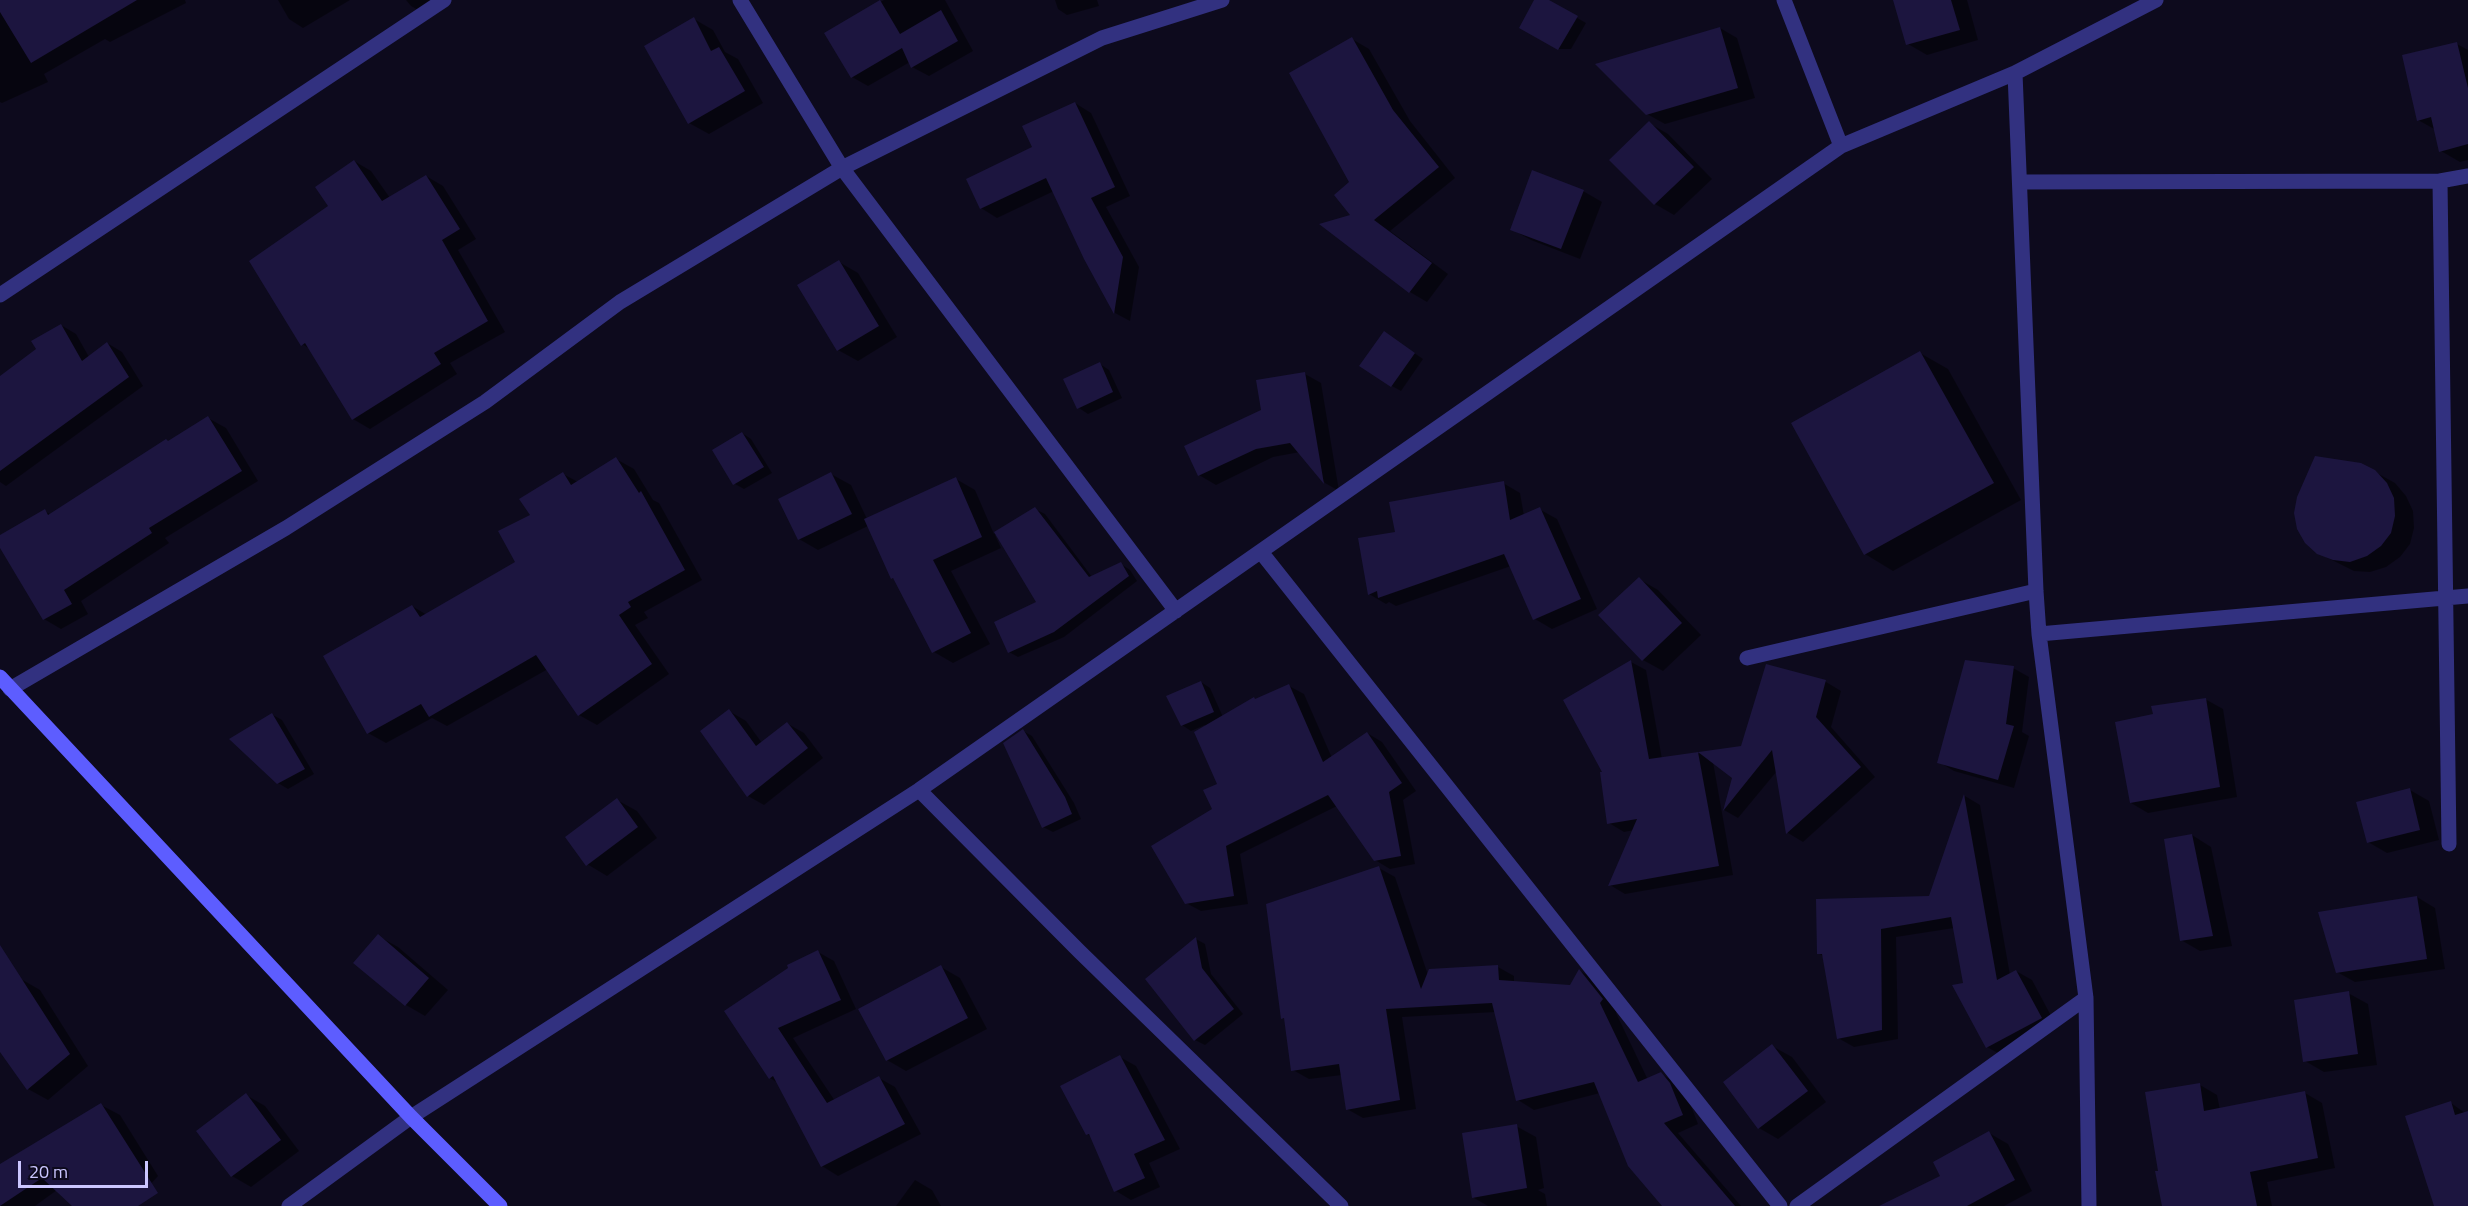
<!DOCTYPE html>
<html>
<head>
<meta charset="utf-8">
<style>
	body { margin:0 }
	#map { position:relative; width:2468px; height:1206px; overflow:hidden; background:#0d0a1d; font-family:"Titillium Web",sans-serif }
	canvas { display:block }
	.scale { position:absolute; left:18px; top:1161px; width:130px; height:27px; box-sizing:border-box; border:3px solid #cbc6ff; border-top:0; padding-left:8px; font-size:18px; line-height:21px; white-space:nowrap; color:#cbc6ff; -webkit-text-stroke:4px #0d0a1d; paint-order:stroke }
</style>
</head>
<body>
<div id="map">
<canvas width="2468" height="1206"></canvas>
<div class="scale">20 m</div>
</div>
<script>
const g = document.querySelector('canvas').getContext('2d');
g.lineJoin = 'round';
function paint(path, color) {
  g.fillStyle = color;
  g.fill(path, 'evenodd');
}
function poly(rows) {
  const path = new Path2D();
  for (const r of rows) {
    path.moveTo(r[0], r[1]);
    for (let i = 2; i < r.length; i += 2) path.lineTo(r[i], r[i + 1]);
  }
  return path;
}
function strokePath(path, color, width, dash) {
  g.strokeStyle = color;
  g.lineWidth = width;
  g.lineCap = dash ? 'butt' : 'round';
  g.setLineDash(dash || []);
  g.stroke(path);
}
paint(poly([
	[10,0,185,0,186,3,110,42,105,39,44,74,48,82,2,103,0,102,0,6],
	[278,0,350,0,303,28,289,19],
	[406,0,445,0,425,14,411,6],
	[884,0,945,0,973,51,929,76,912,67,910,62,868,86,852,77,826,33],
	[1055,0,1097,0,1099,6,1067,15,1058,9],
	[1536,0,1546,0,1586,23,1571,49,1559,49,1521,27],
	[1895,0,1967,0,1978,40,1927,55,1908,44],
	[694,19,713,30,725,52,738,59,763,103,709,134,689,123],
	[1720,28,1737,38,1755,98,1665,124,1647,114],
	[1352,39,1369,49,1410,121,1455,178,1390,231,1448,274,1427,302,1410,292,1353,216],
	[2457,44,2468,50,2468,160,2460,162,2441,151,2436,130,2418,120],
	[1075,103,1091,113,1130,196,1106,207,1139,267,1130,321,1115,313,1085,258,1054,191,997,218,981,208,968,180,1034,148],
	[1649,123,1668,134,1712,179,1674,215,1655,204,1611,160],
	[354,161,371,171,390,198,426,176,443,186,476,239,458,250,505,332,450,363,457,374,370,429,353,419,310,349,302,344,330,207],
	[1583,191,1602,202,1580,259,1531,240,1511,229],
	[839,262,858,273,897,337,858,361,838,350],
	[61,325,76,334,89,357,107,343,122,352,143,386,6,486,0,482,0,378,38,350],
	[1394,339,1423,359,1401,391,1392,386],
	[1920,353,1948,369,2021,500,1893,571,1865,554],
	[1100,364,1109,370,1122,398,1088,414,1079,408],
	[1305,374,1321,383,1339,491,1325,483,1300,452,1273,457,1216,485,1199,475,1262,411],
	[208,418,226,428,258,481,165,538,169,543,81,601,88,614,61,629,44,619,0,545,0,537,45,511,51,515],
	[742,433,751,439,772,473,744,489,735,484],
	[616,459,634,469,653,500,659,503,702,580,644,612,648,618,635,625,669,674,597,725,579,715,548,669,447,726,432,718,386,743,368,733,412,606,427,615,517,563,532,515,563,474,578,482],
	[2375,472,2395,483,2406,496,2413,511,2414,528,2410,544,2400,557,2386,567,2370,572,2354,571,2318,553],
	[831,474,851,485,867,519,956,479,975,490,994,534,1035,509,1045,514,1092,577,1121,564,1130,570,1137,581,1064,637,1018,657,1009,652,1038,603,997,534,995,535,1001,548,951,571,990,644,953,663,934,652,896,580,892,578,868,526,818,550,799,539],
	[1503,483,1520,493,1524,516,1539,509,1557,519,1597,609,1552,629,1535,619,1511,566,1396,606,1389,602,1386,604,1369,594,1397,533],
	[1639,579,1658,590,1701,635,1663,671,1643,660,1600,615],
	[1631,662,1646,670,1662,759,1742,747,1766,666,1826,682,1841,691,1831,727,1875,777,1803,842,1788,833,1777,771,1738,818,1724,810,1733,777,1713,762,1733,875,1625,894,1610,885,1634,830,1624,832,1609,823],
	[2013,668,2029,677,2022,732,2029,736,2014,788,1954,771,1939,762],
	[1201,682,1210,688,1223,717,1254,699,1257,700,1289,686,1304,694,1332,758,1367,733,1382,742,1416,791,1403,800,1415,864,1390,869,1375,860,1337,806,1240,854,1248,904,1201,911,1186,903,1214,809,1218,784,1205,725,1191,731,1182,725],
	[2205,699,2223,709,2237,797,2148,813,2131,803,2154,716],
	[729,711,746,721,762,743,788,724,804,733,823,758,764,805,748,796],
	[273,715,282,720,314,774,288,789,278,783],
	[1023,731,1032,736,1074,803,1081,819,1053,832,1043,827],
	[2410,790,2429,801,2439,840,2387,853,2368,842],
	[1965,796,1980,805,2010,975,2016,971,2032,980,2057,1027,2003,1056,1987,1047,1964,984,1954,928,1896,937,1898,1039,1854,1047,1838,1038,1823,956,1818,953,1930,898],
	[617,800,637,811,657,838,607,876,587,864],
	[2192,835,2211,847,2232,946,2200,951,2181,940],
	[1379,868,1395,877,1428,975,1498,967,1514,976,1514,983,1570,986,1580,971,1596,980,1618,1009,1616,1013,1648,1080,1661,1074,1677,1083,1686,1093,1698,1124,1678,1133,1741,1206,1664,1206,1600,1093,1534,1110,1518,1100,1496,1012,1402,1017,1416,1109,1363,1118,1347,1109,1342,1075,1309,1079,1293,1070,1286,1020,1283,1018],
	[2417,897,2435,908,2445,969,2355,982,2337,972],
	[378,936,398,947,448,990,425,1016,406,1005],
	[1196,939,1205,944,1211,974,1243,1014,1205,1045,1195,1040],
	[818,952,834,961,856,1009,793,1038,835,1101,879,1078,895,1087,921,1134,838,1176,822,1166,778,1083,770,1078,726,1011],
	[941,967,960,978,987,1029,906,1071,887,1060],
	[21,979,40,990,88,1066,48,1100,28,1089,0,1050,0,993],
	[2348,993,2368,1004,2377,1065,2324,1072,2305,1061],
	[1772,1046,1792,1057,1826,1102,1778,1139,1759,1128],
	[1120,1057,1136,1066,1180,1149,1149,1163,1160,1187,1131,1200,1116,1191,1092,1137,1087,1134],
	[2200,1085,2217,1095,2220,1110,2305,1093,2322,1103,2335,1168,2267,1182,2272,1206,2165,1206],
	[246,1095,265,1106,299,1151,251,1187,232,1176],
	[2451,1103,2465,1113,2468,1112,2468,1206,2453,1206],
	[101,1105,120,1115,158,1176,131,1206,75,1206,57,1190,35,1206,0,1206,0,1166],
	[1516,1126,1536,1137,1544,1188,1538,1190,1545,1194,1547,1206,1488,1206,1474,1198,1463,1134],
	[1989,1133,2008,1144,2032,1191,2004,1206,1882,1206,1942,1176],
	[915,1180,932,1190,941,1206,896,1206]
]), '#0007');
paint(poly([
	[0,0,137,0,31,63,0,12],
	[880,0,900,34,941,10,958,41,911,68,902,48,851,78,824,33],
	[1534,0,1549,0,1578,16,1558,50,1519,28],
	[1893,0,1951,0,1960,30,1906,45],
	[694,17,711,51,719,47,745,91,688,124,644,46],
	[1720,27,1738,88,1646,115,1595,64],
	[1352,37,1393,110,1439,167,1374,220,1432,263,1409,293,1319,224,1350,215,1334,195,1349,182,1289,73],
	[2457,42,2468,88,2468,144,2439,152,2431,117,2417,121,2402,55],
	[1075,102,1115,187,1091,198,1123,257,1114,314,1084,259,1046,178,980,209,966,179,1032,147,1022,126],
	[1649,121,1694,167,1654,205,1609,160],
	[354,160,382,201,426,175,460,229,442,240,488,321,434,353,441,364,352,420,305,343,301,346,249,261,328,206,315,187],
	[1532,170,1584,190,1561,249,1510,230],
	[839,260,879,326,837,351,797,285],
	[61,324,82,361,107,342,129,377,0,471,0,376,36,349,31,341],
	[1384,331,1415,353,1391,387,1359,366],
	[1920,351,1994,483,1864,555,1791,423],
	[1100,362,1113,392,1077,409,1063,379],
	[1305,372,1324,484,1290,443,1256,449,1198,476,1184,446,1261,410,1256,380],
	[208,416,242,471,149,528,152,533,64,590,72,604,43,620,0,548,0,535,45,509,48,515,166,439,168,441],
	[742,432,764,467,733,485,712,450],
	[2315,456,2361,463,2375,470,2387,483,2394,498,2395,516,2391,533,2381,546,2367,556,2350,562,2333,560,2317,554,2305,543,2297,529,2294,513,2297,497],
	[616,457,639,493,641,491,685,570,628,602,631,607,619,615,652,664,578,716,536,655,429,717,421,704,367,734,323,656,412,605,420,617,515,562,498,531,530,515,519,499,563,472,571,485],
	[831,472,852,514,798,540,778,499],
	[956,477,982,537,933,560,971,633,932,653,893,578,891,579,864,519],
	[1504,481,1510,520,1540,507,1581,599,1533,620,1504,554,1378,598,1377,591,1368,595,1358,538,1395,532,1389,502],
	[1035,507,1089,577,1121,562,1129,576,1054,632,1008,653,994,622,1036,602,994,532],
	[1639,577,1682,623,1642,661,1598,615],
	[1631,660,1649,759,1741,746,1766,664,1826,680,1816,717,1861,767,1786,834,1772,750,1723,811,1732,778,1698,752,1719,866,1608,886,1637,819,1607,824,1600,772,1602,772,1563,700],
	[1965,660,2014,666,2006,724,2014,726,1998,780,1937,763],
	[1201,681,1214,712,1181,726,1166,696],
	[1289,684,1323,762,1367,732,1402,783,1389,792,1401,856,1374,861,1328,795,1226,846,1234,896,1185,904,1151,846,1212,809,1203,790,1217,784,1194,732,1254,697,1255,699],
	[2206,698,2220,787,2130,803,2115,722,2153,714,2151,706],
	[729,709,756,746,787,722,808,748,747,797,700,731],
	[272,713,305,769,277,784,229,739],
	[1023,729,1065,797,1072,814,1042,828,1003,743],
	[2410,788,2420,830,2367,843,2356,802],
	[1964,794,1997,980,2016,970,2042,1018,1986,1048,1952,985,1963,983,1951,917,1881,929,1882,1030,1837,1039,1822,954,1817,954,1816,899,1929,896],
	[617,798,638,827,586,866,565,837],
	[2192,834,2213,936,2180,941,2164,839],
	[1379,866,1421,989,1429,969,1498,965,1499,980,1570,985,1579,969,1603,999,1600,1003,1638,1082,1661,1072,1670,1083,1683,1115,1664,1123,1735,1206,1662,1206,1628,1166,1594,1082,1516,1101,1492,1003,1386,1009,1400,1100,1346,1110,1339,1064,1291,1071,1284,1018,1281,1019,1266,904],
	[2417,896,2427,959,2336,973,2318,912],
	[378,934,429,978,405,1006,353,963],
	[1196,937,1202,968,1234,1009,1194,1041,1145,979],
	[0,945,70,1054,27,1090,0,1052],
	[818,950,841,1000,778,1028,827,1103,879,1076,905,1124,821,1167,773,1076,769,1079,724,1011,788,968,787,965],
	[941,965,968,1018,886,1061,858,1009],
	[2349,991,2358,1054,2303,1062,2294,1000],
	[1772,1044,1808,1091,1758,1129,1723,1082],
	[1120,1055,1165,1140,1134,1154,1145,1178,1114,1192,1089,1134,1086,1135,1060,1086],
	[2200,1083,2204,1111,2305,1091,2318,1158,2250,1172,2257,1206,2162,1206,2155,1171,2158,1171,2145,1092],
	[246,1093,281,1140,231,1177,196,1131],
	[2451,1101,2455,1115,2468,1111,2468,1206,2434,1206,2405,1116],
	[101,1103,158,1193,138,1206,72,1206,42,1178,0,1206,0,1164],
	[1517,1124,1527,1188,1472,1198,1462,1133],
	[1989,1131,2015,1180,1967,1206,1879,1206,1940,1176,1933,1162]
]), '#1c153f');
strokePath(poly([
	[740,0,842,168,1176,611],
	[1784,0,1841,146],
	[2015,73,2036,591,2039,634,2086,998,2089,1206],
	[2020,182,2440,181],
	[0,295,444,0],
	[1261,552,1780,1206],
	[2039,634,2468,596],
	[1747,658,2036,591],
	[10,689,286,528,485,402,620,302,842,168,1102,38,1222,0],
	[919,790,1080,952,1341,1206],
	[2449,844,2440,181,2468,176],
	[289,1206,411,1117,919,790,1841,146,2015,73,2156,0],
	[1797,1206,2086,998]
]), '#323180', 15);
strokePath(poly([
	[0,677,411,1117,500,1206]
]), '#5d5dff', 15);
</script>
</body>
</html>
